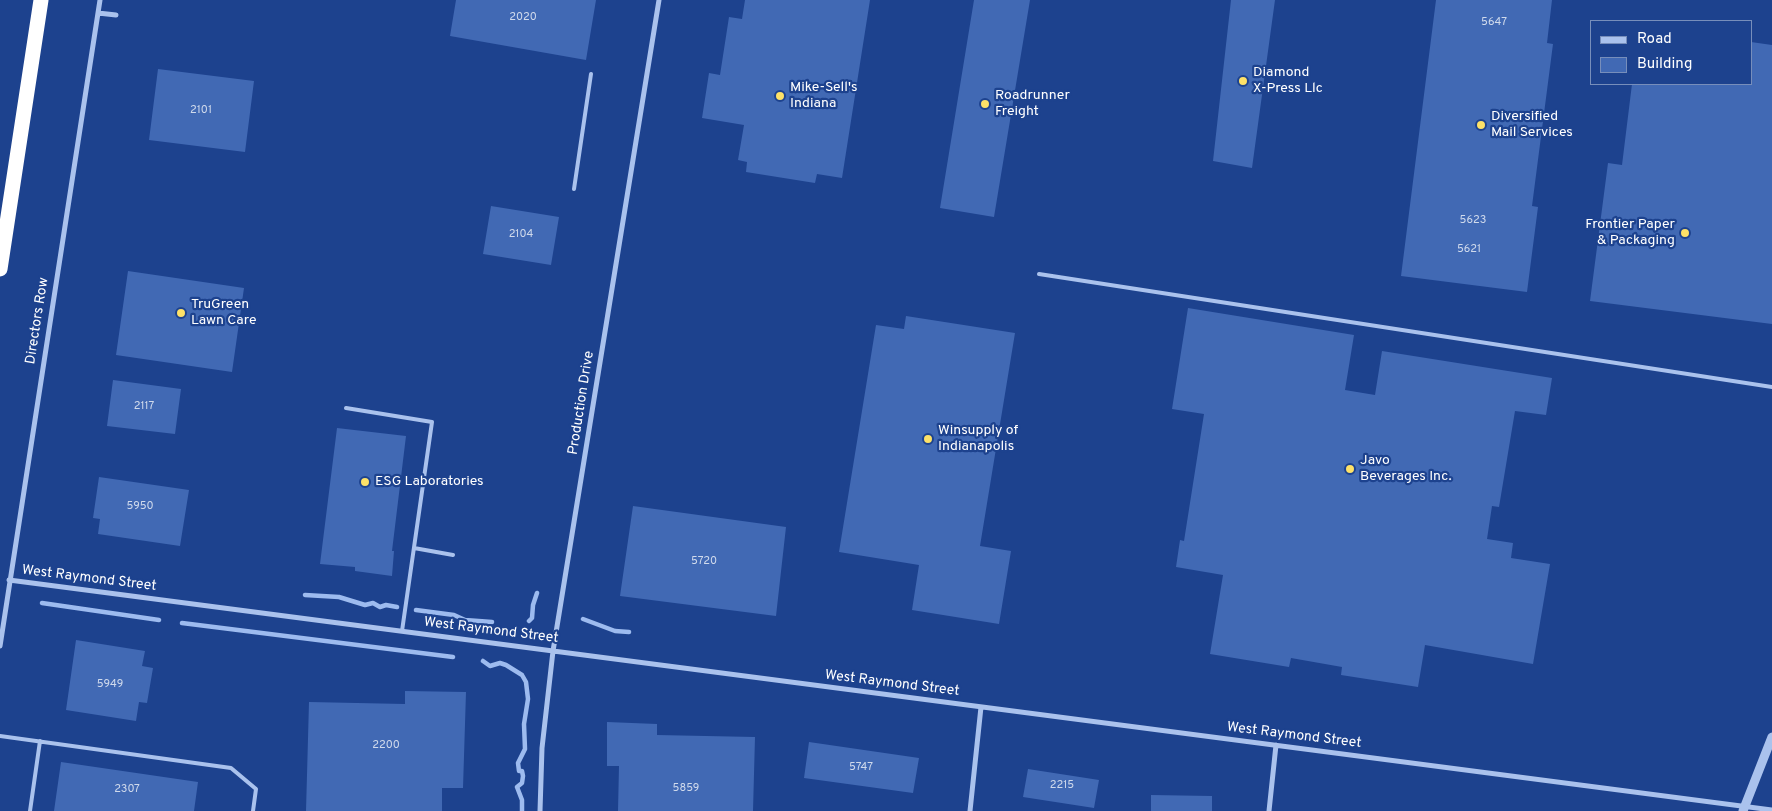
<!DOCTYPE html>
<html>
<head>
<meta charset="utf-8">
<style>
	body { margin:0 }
	#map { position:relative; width:1772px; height:811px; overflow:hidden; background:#1d428e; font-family:Overpass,sans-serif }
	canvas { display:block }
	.legend { position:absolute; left:1590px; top:20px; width:162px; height:65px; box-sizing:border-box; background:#1d428e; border:1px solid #778ebb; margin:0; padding:6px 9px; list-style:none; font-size:15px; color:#fff }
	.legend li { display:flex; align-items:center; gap:10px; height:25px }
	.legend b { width:25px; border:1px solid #778ebb }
</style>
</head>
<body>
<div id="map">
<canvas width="1772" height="811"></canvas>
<ul class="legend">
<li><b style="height:6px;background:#aac2ed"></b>Road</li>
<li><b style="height:14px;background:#4169b4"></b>Building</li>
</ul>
</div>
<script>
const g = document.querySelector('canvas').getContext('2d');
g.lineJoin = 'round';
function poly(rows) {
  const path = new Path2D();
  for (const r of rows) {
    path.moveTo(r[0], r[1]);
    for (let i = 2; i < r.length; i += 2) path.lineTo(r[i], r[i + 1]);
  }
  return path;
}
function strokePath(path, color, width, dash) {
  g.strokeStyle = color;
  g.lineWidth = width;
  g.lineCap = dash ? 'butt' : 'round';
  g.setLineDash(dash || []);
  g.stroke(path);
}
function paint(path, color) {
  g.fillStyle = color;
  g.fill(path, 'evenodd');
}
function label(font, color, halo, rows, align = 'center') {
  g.font = font + ' Overpass,sans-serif';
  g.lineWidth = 4.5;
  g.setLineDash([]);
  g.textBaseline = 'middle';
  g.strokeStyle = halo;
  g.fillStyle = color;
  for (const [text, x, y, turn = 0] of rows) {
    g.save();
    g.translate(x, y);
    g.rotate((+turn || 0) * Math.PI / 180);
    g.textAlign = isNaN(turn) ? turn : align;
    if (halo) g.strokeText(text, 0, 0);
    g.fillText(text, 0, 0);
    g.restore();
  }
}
strokePath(poly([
	[305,595,339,597,365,605,373,603,380,607,386,605,397,607],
	[42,603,159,620],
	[416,610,454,615,465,620,492,622],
	[583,619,615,631,629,632],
	[529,621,532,618,533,605,537,593],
	[182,623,453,657],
	[483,661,490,666,500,663,506,665,522,675,526,682,528,699,524,724,525,749,518,763,519,771,522,771,523,776,522,783,517,787,522,800,522,811]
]), '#9dbbef', 4.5);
paint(poly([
	[456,0,596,0,586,60,450,36],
	[745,0,870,0,842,178,817,174,815,183,746,172,747,162,738,160,744,125,702,118,709,73,720,75,729,17,742,19],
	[974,0,1030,0,994,217,940,208],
	[1231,0,1275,0,1252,168,1213,161],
	[1436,0,1552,0,1547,43,1553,44,1532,206,1538,207,1527,292,1401,276],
	[1751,42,1772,45,1772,324,1590,301,1608,163,1622,165,1632,84,1751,84],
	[158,69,254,81,245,152,149,140],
	[491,206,559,217,551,265,483,254],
	[128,271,244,288,232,372,116,355],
	[1188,308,1354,335,1345,390,1375,395,1382,351,1552,378,1546,415,1515,411,1499,507,1492,506,1487,539,1513,543,1511,558,1550,564,1533,664,1425,645,1418,687,1341,675,1342,667,1291,658,1289,667,1210,654,1223,575,1176,567,1180,540,1184,541,1204,414,1172,409],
	[906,316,1015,333,980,546,1011,551,999,624,912,610,919,565,839,552,876,325,904,329],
	[113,380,181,389,175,434,107,426],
	[337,428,406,436,392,551,394,551,392,576,355,571,355,567,320,564],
	[99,477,189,490,180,546,98,534,100,519,93,518],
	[633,506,786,527,776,616,620,596],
	[76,640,145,651,142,666,153,668,147,703,139,702,136,721,66,710],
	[405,691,466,692,463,788,442,788,442,811,306,811,309,702,405,704],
	[607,722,657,724,657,735,755,737,753,811,618,811,619,766,607,766],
	[809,742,919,758,913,793,804,778],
	[61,762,198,782,194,811,54,811],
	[1028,769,1099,780,1094,808,1023,797],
	[1151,795,1212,796,1212,811,1151,811]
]), '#4169b4');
strokePath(poly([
	[574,189,591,74],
	[1039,274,1772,387],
	[346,408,432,422,402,631],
	[414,548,453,555],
	[0,736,231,768,256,789,253,811],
	[30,811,40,741]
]), '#aac2ed', 4);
strokePath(poly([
	[98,13,116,15],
	[9,580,1772,810],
	[0,646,100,0],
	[540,811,542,748,553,651,659,0],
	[970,811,981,707],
	[1269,811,1276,745]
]), '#aac2ed', 5);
strokePath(poly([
	[1743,811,1772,737]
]), '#aac2ed', 9);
strokePath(poly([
	[0,269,41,0]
]), '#fff', 15);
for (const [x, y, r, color] of [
	[1243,81,5,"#fde168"],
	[780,96,5,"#fde168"],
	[985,104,5,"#fde168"],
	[1481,125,5,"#fde168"],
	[1685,233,5,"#fde168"],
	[181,313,5,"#fde168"],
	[928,439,5,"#fde168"],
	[1350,469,5,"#fde168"],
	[365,482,5,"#fde168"]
]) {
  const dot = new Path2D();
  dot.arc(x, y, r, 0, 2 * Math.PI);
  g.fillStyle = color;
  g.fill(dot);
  strokePath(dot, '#1d428e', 2);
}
label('11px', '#d0daec', null, [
	["2020",523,18],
	["5647",1494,23],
	["2101",201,111],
	["5623",1473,221],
	["2104",521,235],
	["5621",1469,250],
	["2117",144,407],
	["5950",140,507],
	["5720",704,562],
	["5949",110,685],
	["2200",386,746],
	["5747",861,768],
	["2215",1062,786],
	["5859",686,789],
	["2307",127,790]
]);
label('14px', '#fff', '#1d428e', [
	["Diamond",1253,73],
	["X-Press Llc",1253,89],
	["Mike-Sell's",790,88],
	["Indiana",790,104],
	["Roadrunner",995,96],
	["Freight",995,112],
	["Diversified",1491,117],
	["Mail Services",1491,133],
	["Frontier Paper",1675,225,"right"],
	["& Packaging",1675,241,"right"],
	["TruGreen",191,305],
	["Lawn Care",191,321],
	["Winsupply of",938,431],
	["Indianapolis",938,447],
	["Javo",1360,461],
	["Beverages Inc.",1360,477],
	["ESG Laboratories",375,482]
], 'left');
label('14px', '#fff', '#1d428e', [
	["Directors Row",38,321,-81],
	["Production Drive",582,403,-81],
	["West Raymond Street",89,579,7],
	["West Raymond Street",491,631,7],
	["West Raymond Street",892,684,7],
	["West Raymond Street",1294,736,7]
]);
</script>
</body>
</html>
